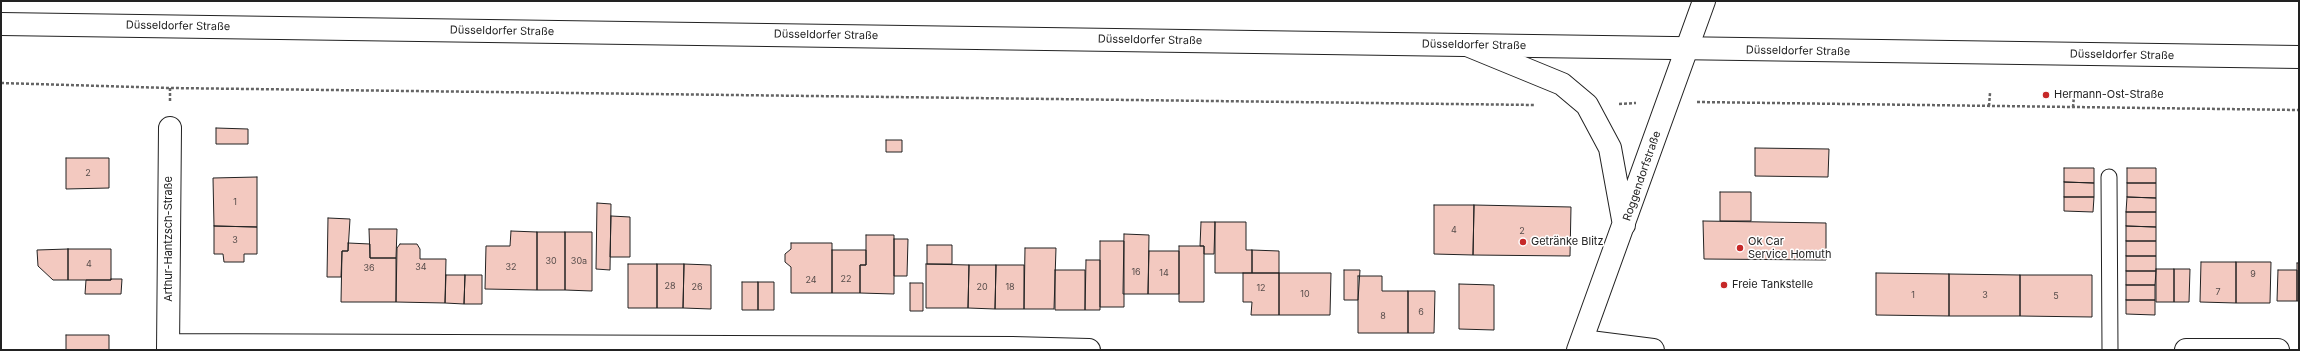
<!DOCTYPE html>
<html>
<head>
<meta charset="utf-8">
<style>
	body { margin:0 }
	#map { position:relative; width:2300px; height:351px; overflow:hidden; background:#fff; font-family:Inter,sans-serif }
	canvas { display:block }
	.frame { position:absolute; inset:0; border:2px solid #222; pointer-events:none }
</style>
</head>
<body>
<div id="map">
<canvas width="2300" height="351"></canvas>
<div class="frame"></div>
</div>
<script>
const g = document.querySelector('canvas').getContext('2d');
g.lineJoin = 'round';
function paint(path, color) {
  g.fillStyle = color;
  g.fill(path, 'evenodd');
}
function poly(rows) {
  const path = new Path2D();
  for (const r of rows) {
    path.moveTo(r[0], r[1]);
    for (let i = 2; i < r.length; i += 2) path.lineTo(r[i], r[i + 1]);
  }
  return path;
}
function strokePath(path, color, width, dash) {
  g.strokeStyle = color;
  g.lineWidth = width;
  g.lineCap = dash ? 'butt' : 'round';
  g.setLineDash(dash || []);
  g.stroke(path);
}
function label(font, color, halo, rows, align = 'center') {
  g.font = font + ' Inter,sans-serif';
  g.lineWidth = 3;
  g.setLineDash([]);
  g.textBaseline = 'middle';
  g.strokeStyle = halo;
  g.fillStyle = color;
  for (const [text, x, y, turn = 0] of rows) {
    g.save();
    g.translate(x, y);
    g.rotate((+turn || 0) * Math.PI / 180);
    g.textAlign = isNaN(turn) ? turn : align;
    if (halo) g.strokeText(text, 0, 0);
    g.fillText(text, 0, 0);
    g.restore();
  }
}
const building = poly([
	[216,128,248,129,248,144,216,144,216,128],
	[886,140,902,140,902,152,886,152,886,140],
	[1755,148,1829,149,1828,177,1755,176,1755,148],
	[66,158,109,158,109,188,66,189,66,158],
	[2064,168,2094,168,2094,183,2064,182,2064,168],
	[2127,168,2156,168,2156,183,2127,183,2127,168],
	[257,177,257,227,214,226,213,178,257,177],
	[2064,182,2094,183,2094,197,2064,197,2064,182],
	[2127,183,2156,183,2156,198,2127,197,2127,183],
	[1720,192,1751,192,1751,221,1720,221,1720,192],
	[2064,197,2094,197,2093,212,2064,211,2064,197],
	[2127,197,2156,198,2156,212,2126,212,2127,197],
	[597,203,611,204,610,270,596,269,597,203],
	[1434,205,1474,205,1473,255,1434,254,1434,205],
	[1474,205,1571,207,1570,256,1473,255,1474,205],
	[2126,212,2156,212,2156,227,2126,226,2126,212],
	[611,216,630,217,630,257,610,257,611,216],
	[328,218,350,219,348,251,342,251,341,277,327,277,328,218],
	[1703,221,1826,223,1826,260,1704,259,1703,221],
	[1201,222,1215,222,1214,254,1204,254,1204,246,1200,246,1201,222],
	[1215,222,1246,222,1246,250,1252,250,1252,273,1215,273,1215,222],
	[214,226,257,227,257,254,244,254,244,262,224,262,223,254,214,254,214,226],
	[2126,226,2156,227,2156,241,2126,241,2126,226],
	[369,229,397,229,396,258,370,258,369,229],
	[511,231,537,232,537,290,485,289,486,246,510,246,511,231],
	[537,232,565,232,565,290,537,290,537,232],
	[565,232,592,232,592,291,565,290,565,232],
	[1124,234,1149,235,1148,294,1123,294,1124,234],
	[866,235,894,235,894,294,860,293,860,265,866,265,866,235],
	[894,239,908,239,907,276,894,276,894,239],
	[1100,241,1124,241,1124,307,1100,307,1100,241],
	[2126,241,2156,241,2156,256,2126,256,2126,241],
	[348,243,370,244,370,258,396,258,396,302,341,302,342,251,348,251,348,243],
	[791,243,832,243,832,293,791,293,791,267,785,262,785,254,791,249,791,243],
	[400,244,417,244,420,249,420,259,446,259,445,303,396,302,397,248,400,244],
	[927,245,952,245,952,264,927,264,927,245],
	[1179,246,1204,246,1204,302,1179,302,1179,246],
	[1025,248,1056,248,1054,309,1024,309,1025,248],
	[68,249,68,280,53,280,38,266,37,250,68,249],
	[68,249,111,249,111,280,68,280,68,249],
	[832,250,866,250,866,265,860,265,860,293,832,293,832,250],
	[1252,250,1279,251,1279,273,1252,273,1252,250],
	[1149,251,1179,251,1179,294,1148,294,1149,251],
	[2126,256,2156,256,2156,271,2126,271,2126,256],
	[1086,260,1100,260,1100,310,1085,310,1086,260],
	[2201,262,2236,262,2236,303,2200,302,2201,262],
	[2236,262,2271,262,2270,303,2236,303,2236,262],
	[2297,263,2299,263,2299,301,2297,301,2297,263],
	[628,264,657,264,657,308,628,308,628,264],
	[657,264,684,264,683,308,657,308,657,264],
	[684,264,711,265,711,309,683,308,684,264],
	[926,264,969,265,968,308,926,308,926,264],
	[969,265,996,265,995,309,968,308,969,265],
	[996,265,1024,265,1024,309,995,309,996,265],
	[2156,269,2174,269,2174,302,2156,302,2156,269],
	[2174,269,2190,269,2189,302,2174,302,2174,269],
	[1055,270,1085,270,1085,310,1055,310,1055,270],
	[1344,270,1360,270,1358,300,1344,300,1344,270],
	[2278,270,2297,270,2297,301,2277,301,2278,270],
	[2126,271,2156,271,2155,285,2126,285,2126,271],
	[1243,273,1279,273,1279,315,1251,315,1252,302,1243,302,1243,273],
	[1279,273,1331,273,1330,315,1279,315,1279,273],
	[1876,273,1949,274,1949,316,1876,315,1876,273],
	[1949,274,2020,275,2020,316,1949,316,1949,274],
	[446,275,465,275,464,304,445,303,446,275],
	[465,275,482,275,482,304,464,304,465,275],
	[2020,275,2092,275,2092,317,2020,316,2020,275],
	[1358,276,1382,276,1382,291,1408,291,1408,333,1358,333,1358,276],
	[111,279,122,279,121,294,85,294,86,280,111,280,111,279],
	[742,282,758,282,758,310,742,310,742,282],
	[758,282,774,282,774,310,758,310,758,282],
	[910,283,923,283,923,311,910,311,910,283],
	[1459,284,1494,285,1494,330,1459,329,1459,284],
	[2126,285,2155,285,2155,300,2126,300,2126,285],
	[1408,291,1435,291,1434,333,1408,333,1408,291],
	[2126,300,2155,300,2155,315,2126,314,2126,300],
	[66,335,109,335,109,350,66,350,66,335]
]);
paint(building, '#f3c9c0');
strokePath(building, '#222', 1);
const service = poly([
	[2109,177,2110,350]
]);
const minor = poly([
	[1582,341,1653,350],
	[169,345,1012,348,1089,350],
	[168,350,170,128],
	[2186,350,2278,350]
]);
const tertiary = poly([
	[1467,45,1562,84,1587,105,1610,148,1624,225],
	[1578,350,1704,1]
]);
const primary = poly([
	[1,24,2299,57]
]);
strokePath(service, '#222', 17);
strokePath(minor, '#222', 24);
strokePath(tertiary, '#222', 24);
strokePath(primary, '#222', 24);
strokePath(poly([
	[1,83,170,88,1534,105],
	[170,88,170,101],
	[1697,102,2299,110],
	[1619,104,1636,103],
	[1989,106,1990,93],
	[2073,107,2074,96]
]), '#646464', 2.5, [3, 2]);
strokePath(service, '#fff', 15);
strokePath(minor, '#fff', 22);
strokePath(tertiary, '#fff', 22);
strokePath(primary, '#fff', 22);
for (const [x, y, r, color] of [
	[2046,95,4,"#c62828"],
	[1523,242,4,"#c62828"],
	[1740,248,4,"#c62828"],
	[1724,285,4,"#c62828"]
]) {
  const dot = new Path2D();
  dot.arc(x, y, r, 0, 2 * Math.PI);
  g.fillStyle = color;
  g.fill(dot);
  strokePath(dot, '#fff', 1.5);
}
label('9px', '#564c4a', null, [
	["2",88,173],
	["1",235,202],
	["4",1454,230],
	["2",1522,231],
	["3",235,240],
	["30",551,261],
	["30a",579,261],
	["4",89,264],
	["34",421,267],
	["32",511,267],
	["36",369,268],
	["16",1136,272],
	["14",1164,273],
	["9",2253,274],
	["22",846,279],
	["24",811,280],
	["28",670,286],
	["26",697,287],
	["20",982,287],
	["18",1010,287],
	["12",1261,288],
	["7",2218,292],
	["10",1305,294],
	["1",1913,295],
	["3",1985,295],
	["5",2056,296],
	["6",1421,312],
	["8",1383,316]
]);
label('11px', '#222', '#fff', [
	["Düsseldorfer Straße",178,26,1],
	["Düsseldorfer Straße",502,31,1],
	["Düsseldorfer Straße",826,35,1],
	["Düsseldorfer Straße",1150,40,1],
	["Düsseldorfer Straße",1474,45,1],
	["Düsseldorfer Straße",1798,51,1],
	["Düsseldorfer Straße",2122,55,1],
	["Roggendorfstraße",1642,176,-71],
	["Arthur-Hantzsch-Straße",169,239,-90]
]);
label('11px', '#222', '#fff', [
	["Hermann-Ost-Straße",2054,95],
	["Getränke Blitz",1531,242],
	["Ok Car",1748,242],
	["Service Homuth",1748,255],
	["Freie Tankstelle",1732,285]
], 'left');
</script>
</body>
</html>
